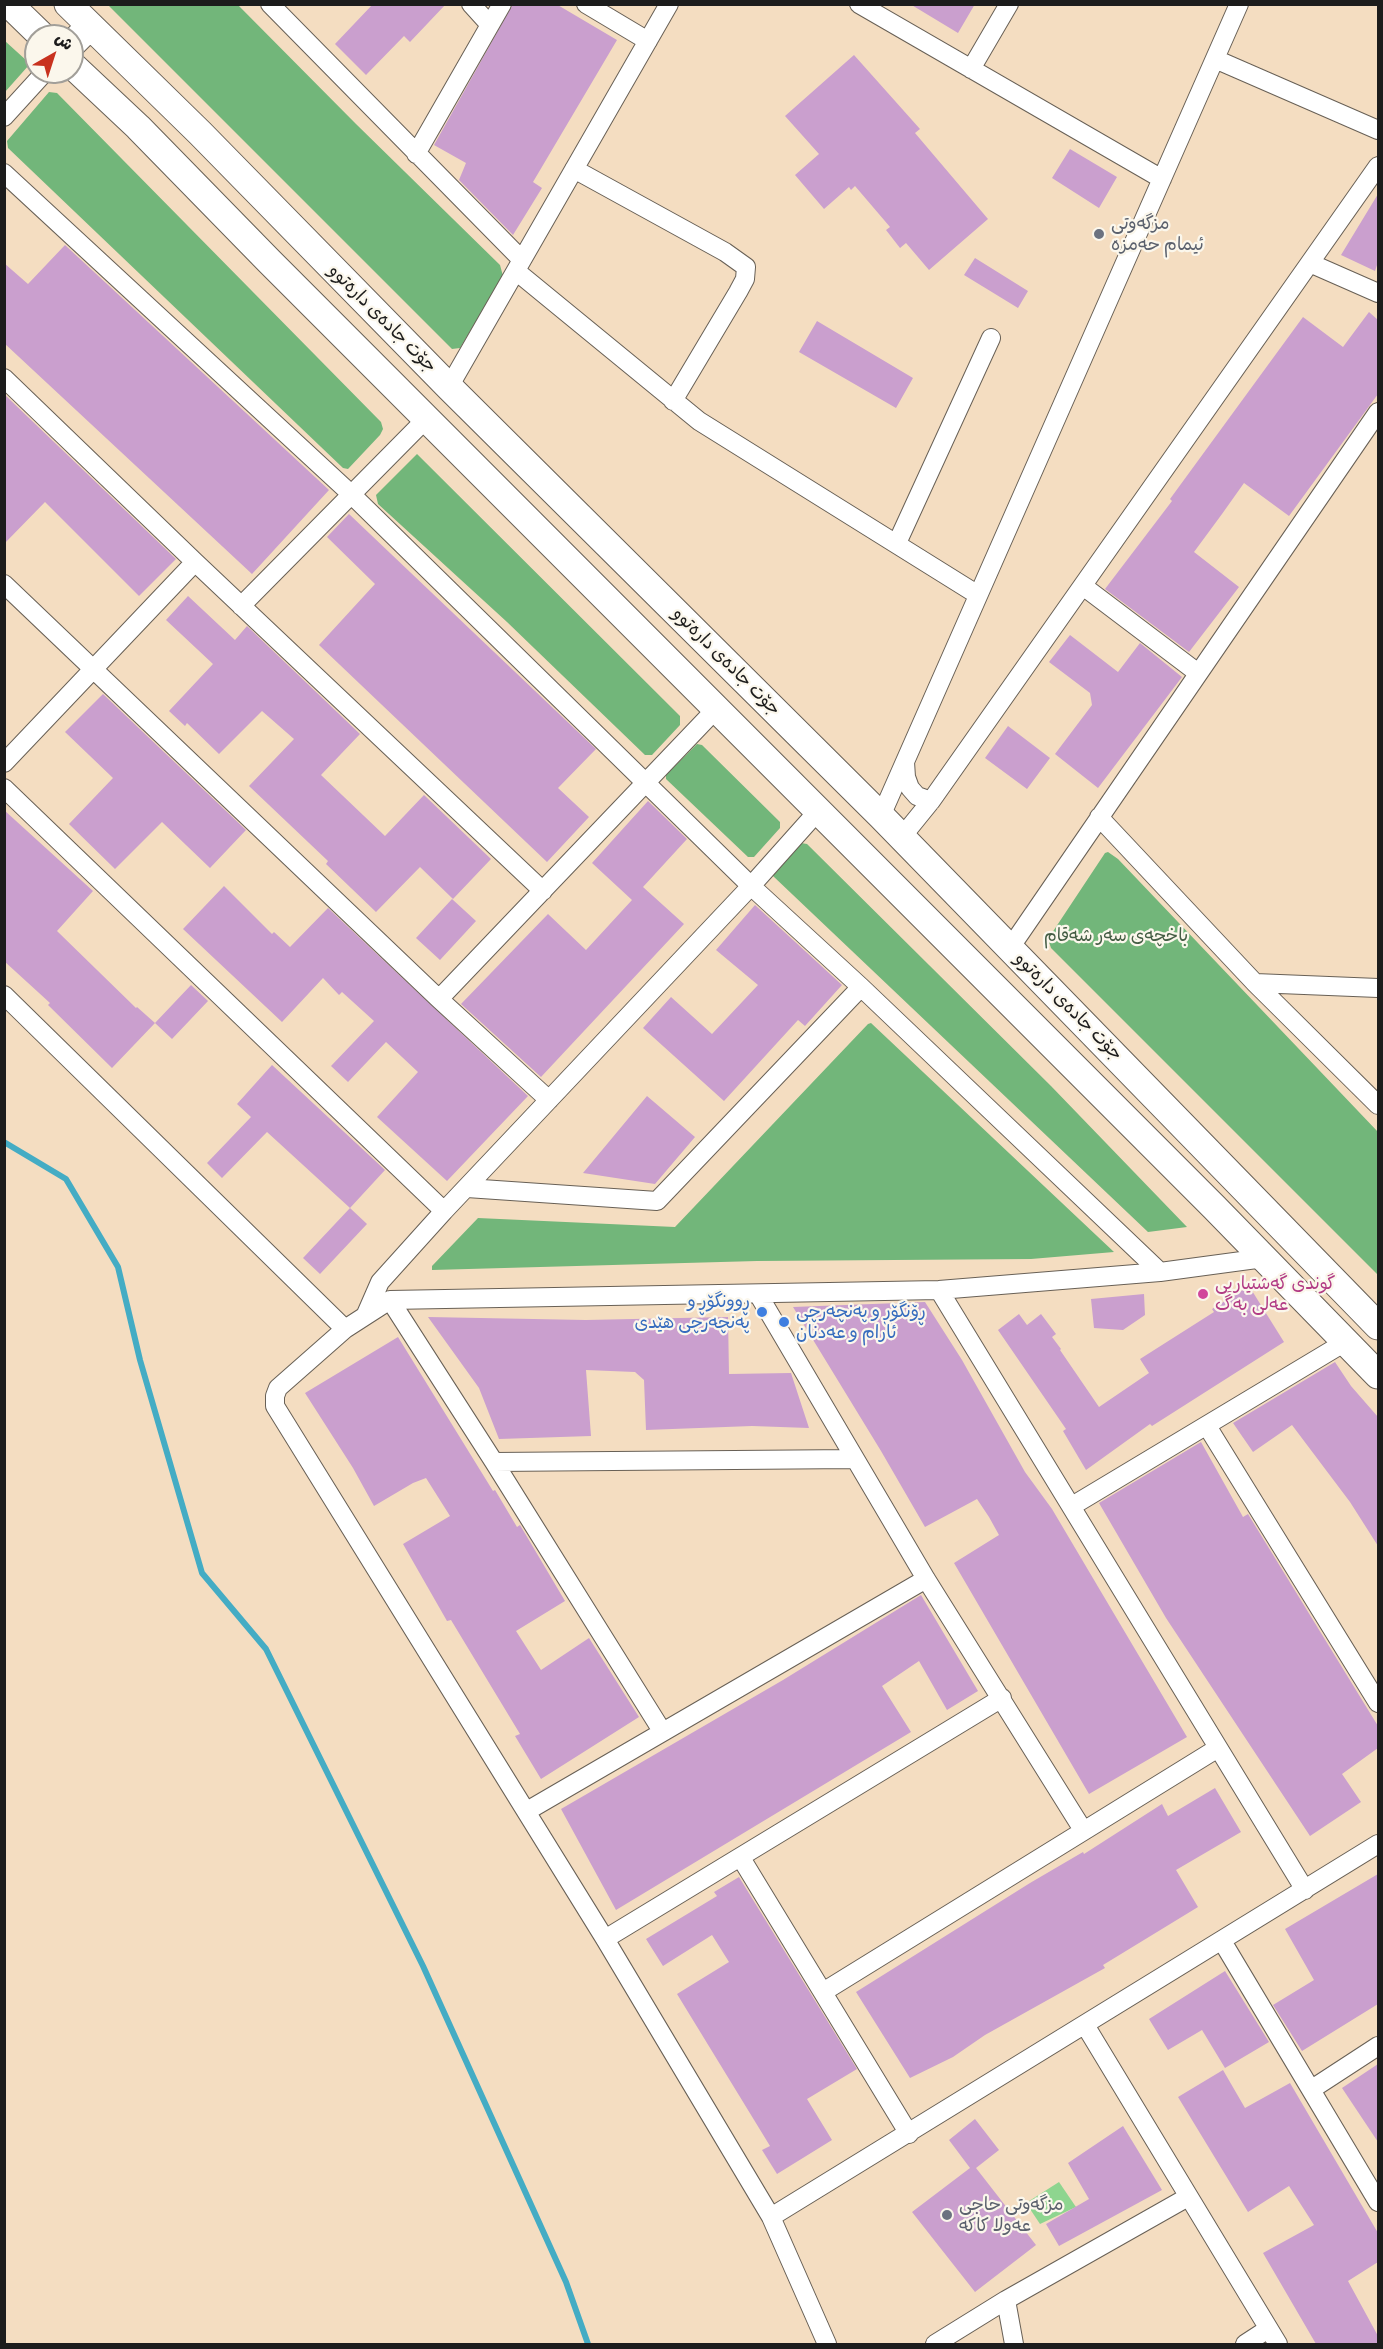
<!DOCTYPE html>
<html>
<head>
<meta charset="utf-8">
<style>
	body { margin:0 }
	#map { position:relative; width:1383px; height:2349px; overflow:hidden; background:#f4ddc1; font-family:Pangolin,"Playpen Sans Arabic",sans-serif }
	canvas { display:block }
	.frame { position:absolute; inset:0; border:6px solid #1c1c1c; pointer-events:none }
	.north { position:absolute; left:24px; top:24px; width:60px; height:60px; box-sizing:border-box; background:#fbf7ec; border:2px solid #a29f99; border-radius:50%; rotate:39deg; font-size:16px; font-weight:700; line-height:24px; text-align:center; color:#1c1c1c }
	.north::after { content:''; display:block; margin:auto; width:21px; height:27px; background:#c8321e; clip-path:polygon(50% 0,100% 100%,50% 72%,0 100%) }
</style>
</head>
<body>
<div id="map">
<canvas width="1383" height="2349"></canvas>
<div class="frame"></div>
<div class="north">ش</div>
</div>
<script>
const g = document.querySelector('canvas').getContext('2d');
g.lineJoin = 'round';
function paint(path, color) {
  g.fillStyle = color;
  g.fill(path, 'evenodd');
}
function poly(rows) {
  const path = new Path2D();
  for (const r of rows) {
    path.moveTo(r[0], r[1]);
    for (let i = 2; i < r.length; i += 2) path.lineTo(r[i], r[i + 1]);
  }
  return path;
}
function strokePath(path, color, width, dash) {
  g.strokeStyle = color;
  g.lineWidth = width;
  g.lineCap = dash ? 'butt' : 'round';
  g.setLineDash(dash || []);
  g.stroke(path);
}
function label(font, color, halo, rows, align = 'center') {
  g.font = font + ' Pangolin,"Playpen Sans Arabic",sans-serif';
  g.lineWidth = 4.5;
  g.setLineDash([]);
  g.textBaseline = 'middle';
  g.strokeStyle = halo;
  g.fillStyle = color;
  for (const [text, x, y, turn = 0] of rows) {
    g.save();
    g.translate(x, y);
    g.rotate((+turn || 0) * Math.PI / 180);
    g.textAlign = isNaN(turn) ? turn : align;
    if (halo) g.strokeText(text, 0, 0);
    g.fillText(text, 0, 0);
    g.restore();
  }
}
paint(poly([
	[1059,2182,1076,2207,1040,2224,1026,2203]
]), '#8ed58f');
paint(poly([
	[108,5,238,5,356,124,500,265,503,276,460,348,452,349],
	[5,41,27,61,29,65,5,92],
	[49,92,57,93,381,422,383,429,380,435,348,469,343,468,8,148,7,141],
	[417,454,680,716,680,725,652,755,645,755,507,622,378,504,376,495],
	[697,744,702,745,780,822,780,828,754,857,748,857,666,779,666,775],
	[801,843,807,844,1051,1086,1187,1227,1148,1232,773,876,772,873],
	[1108,852,1118,859,1378,1132,1378,1275,1051,948,1048,939,1105,853],
	[871,1023,1114,1252,1031,1259,757,1261,432,1270,432,1266,478,1218,675,1227,868,1024]
]), '#72b67a');
strokePath(poly([
	[4,1142,66,1179,118,1267,140,1360,202,1573,266,1649,423,1966,566,2282,588,2344]
]), '#44acc4', 6);
paint(poly([
	[373,4,446,4,410,42,404,36,366,75,335,44],
	[513,4,556,4,617,40,533,182,542,188,513,235,459,180,466,163,434,145],
	[910,4,975,4,958,33],
	[854,55,920,129,915,133,988,219,929,270,906,243,900,248,886,230,890,227,855,186,851,190,849,187,824,209,795,175,819,154,785,116],
	[1070,149,1117,177,1099,208,1052,178],
	[1378,194,1378,262,1375,271,1341,255],
	[65,245,329,490,252,574,4,343,4,263,28,284],
	[975,258,1028,291,1018,308,964,275],
	[1369,312,1378,320,1378,394,1289,516,1244,483,1222,514,1194,552,1239,587,1189,652,1105,589,1172,501,1170,499,1303,317,1343,347],
	[817,321,913,378,896,408,799,352],
	[4,394,176,559,139,596,45,502,4,544],
	[349,514,596,749,558,788,589,817,547,862,319,645,375,584,327,537],
	[188,596,235,640,247,626,360,734,321,775,385,836,424,795,491,859,453,899,420,867,376,912,326,864,328,861,249,786,294,739,262,711,219,754,187,723,185,726,169,711,213,664,166,620],
	[1070,635,1118,672,1140,643,1182,677,1098,788,1055,754,1092,705,1090,693,1049,662],
	[103,694,246,830,210,868,162,822,115,869,69,824,113,778,65,732],
	[1008,726,1050,758,1027,789,985,758],
	[648,801,687,839,643,887,684,924,541,1077,461,1004,548,914,586,950,632,900,592,863],
	[4,810,93,891,57,931,136,1008,137,1007,155,1023,112,1068,48,1005,50,1003,4,961],
	[224,886,272,934,274,932,290,947,328,908,528,1096,447,1181,377,1117,418,1072,386,1042,348,1082,331,1066,374,1021,342,992,339,995,323,978,282,1022,183,929],
	[452,899,476,921,440,960,416,938],
	[755,905,842,985,805,1026,798,1020,724,1101,643,1028,671,997,712,1034,758,985,716,950],
	[191,985,208,1001,172,1039,155,1023],
	[272,1065,385,1170,350,1208,267,1132,222,1178,207,1163,251,1117,237,1104],
	[647,1096,695,1137,655,1184,583,1173],
	[350,1208,367,1224,320,1274,303,1258],
	[1249,1286,1284,1342,1152,1426,1150,1424,1086,1470,1063,1431,1066,1429,998,1330,1019,1314,1027,1325,1041,1314,1056,1334,1052,1337,1061,1349,1060,1350,1099,1407,1149,1373,1140,1359,1214,1312,1212,1309],
	[1144,1294,1145,1315,1123,1330,1094,1328,1091,1299],
	[925,1302,962,1360,1025,1472,1052,1509,1187,1737,1089,1794,954,1563,999,1535,989,1517,977,1499,925,1527,881,1451,793,1307],
	[428,1317,586,1320,728,1317,729,1374,791,1373,809,1428,752,1426,646,1430,644,1380,635,1372,586,1370,591,1436,499,1439,479,1388],
	[398,1337,493,1491,495,1490,517,1527,520,1525,565,1601,516,1631,541,1670,589,1638,639,1717,541,1779,515,1736,520,1734,451,1620,447,1621,403,1544,450,1516,426,1478,413,1483,374,1506,353,1468,305,1393],
	[1335,1362,1351,1386,1378,1417,1378,1546,1350,1502,1292,1425,1253,1452,1233,1423],
	[1201,1442,1243,1517,1248,1514,1378,1726,1378,1748,1342,1774,1361,1802,1310,1836,1166,1618,1099,1503],
	[921,1595,978,1691,947,1710,919,1661,882,1686,911,1732,616,1910,561,1809,783,1680],
	[1215,1788,1241,1832,1176,1870,1198,1907,1103,1965,1105,1968,985,2035,953,2057,910,2078,856,1992,1030,1883,1083,1852,1084,1854,1162,1804,1168,1816],
	[1378,1874,1378,2004,1302,2051,1273,2005,1314,1980,1285,1929],
	[739,1877,857,2069,807,2099,832,2140,777,2174,762,2150,770,2146,677,1994,729,1962,712,1935,663,1966,646,1939,717,1896,714,1892],
	[1225,1971,1269,2042,1225,2068,1202,2030,1168,2050,1149,2019],
	[1378,2064,1378,2142,1342,2088],
	[1223,2070,1245,2108,1290,2083,1378,2233,1378,2262,1348,2281,1378,2336,1378,2344,1316,2344,1263,2253,1314,2225,1289,2186,1248,2212,1178,2097],
	[975,2119,999,2150,976,2168,1036,2245,975,2292,912,2212,970,2168,949,2140],
	[1123,2126,1162,2190,1059,2246,1046,2224,1089,2199,1068,2163]
]), '#ca9fce');
const street = poly([
	[270,4,522,260],
	[471,4,490,25],
	[586,4,648,41],
	[859,4,1162,179],
	[1215,59,1378,130],
	[971,69,1009,4],
	[4,117,45,72],
	[416,154,502,4],
	[574,169,725,252,746,267,745,279,738,292,673,401],
	[4,173,351,494,751,886,861,987,1160,1272],
	[1312,264,1378,293],
	[516,271,699,421,978,595],
	[4,378,195,562,543,891],
	[449,387,669,4],
	[897,543,991,338],
	[4,584,439,999,549,1100],
	[1083,586,1198,673],
	[241,606,427,418],
	[905,762,906,777,910,788,917,796,931,801],
	[4,763,195,562],
	[4,788,444,1211],
	[881,816,1239,4],
	[1099,817,1255,983,1378,1105],
	[901,838,931,801,1378,166],
	[1010,948,1378,412],
	[1255,983,1378,988],
	[4,995,345,1329],
	[439,999,716,709],
	[467,1188,657,1201,861,987],
	[939,1290,1305,1890],
	[758,1294,926,1579,1083,1830],
	[390,1300,494,1462,662,1731],
	[366,1314,380,1282,444,1211,751,886,818,811],
	[1207,1426,1378,1703],
	[494,1462,854,1459],
	[1072,1506,1347,1341],
	[527,1811,926,1579],
	[741,1858,909,2134],
	[605,1939,1002,1698],
	[1222,1941,1378,2202],
	[823,1992,1218,1748],
	[1085,2025,1278,2344],
	[1312,2089,1378,2046],
	[771,2217,1378,1844],
	[1006,2300,1014,2344],
	[827,2344,771,2217,605,1939,275,1406,275,1396,278,1388,345,1329,390,1300,939,1290,1160,1272,1264,1258],
	[935,2344,1006,2300,1188,2197],
	[1245,2344,1268,2329]
]);
const secondary = poly([
	[9,4,42,36],
	[68,4,200,133,449,387,881,816,1378,1326],
	[72,44,90,26],
	[72,65,138,127,269,261,1214,1207,1378,1375]
]);
strokePath(street, '#686056', 20);
strokePath(secondary, '#686056', 29);
strokePath(street, '#fff', 18);
strokePath(secondary, '#fff', 27);
for (const [x, y, r, color] of [
	[1099,234,6,"#6b7280"],
	[1203,1294,6,"#d1479c"],
	[762,1312,6,"#3f7fe0"],
	[784,1322,6,"#3f7fe0"],
	[947,2215,6,"#6b7280"]
]) {
  const dot = new Path2D();
  dot.arc(x, y, r, 0, 2 * Math.PI);
  g.fillStyle = color;
  g.fill(dot);
  strokePath(dot, '#fbf7ec', 2);
}
label('18px', '#5b616d', '#fbf7ec', [
	["مزگەوتی",1111,224],
	["ئیمام حەمزە",1111,245],
	["مزگەوتی حاجی",959,2205],
	["عەولا کاکە",959,2226]
], 'left');
label('18px', '#1c1c1c', '#fbf7ec', [
	["جۆت جادەی دارەتوو",382,319,45],
	["جۆت جادەی دارەتوو",726,662,45],
	["جۆت جادەی دارەتوو",1068,1007,45]
]);
label('18px', '#445d44', '#fbf7ec', [
	["باخچەی سەر شەقام",1116,936]
]);
label('18px', '#b23c85', '#fbf7ec', [
	["گوندی گەشتیاریی",1215,1284],
	["عەلی بەگ",1215,1305]
], 'left');
label('18px', '#366cbe', '#fbf7ec', [
	["ڕوونگۆڕ و",750,1302],
	["پەنچەرچی هێدی",750,1323],
	["ڕۆنگۆڕ و پەنچەرچی",796,1312,"left"],
	["ئارام و عەدنان",796,1333,"left"]
], 'right');
</script>
</body>
</html>
